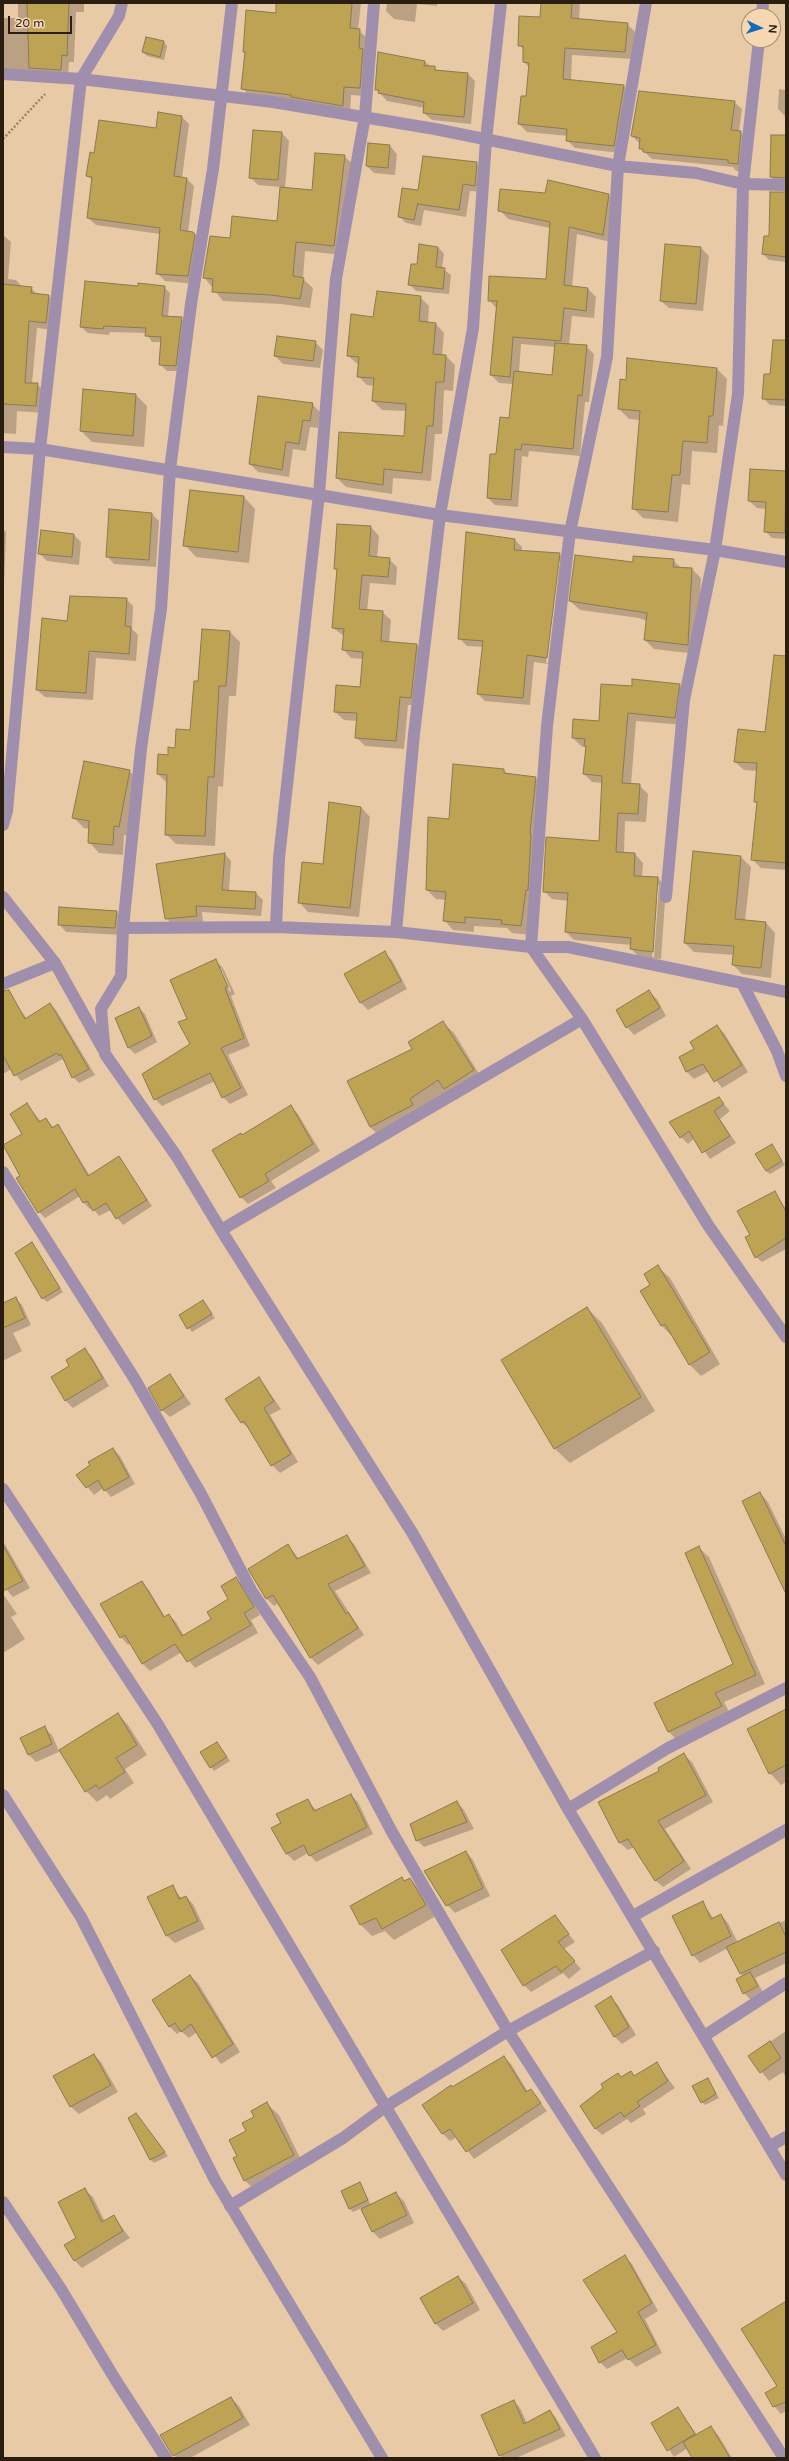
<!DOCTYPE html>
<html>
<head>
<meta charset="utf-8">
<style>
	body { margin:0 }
	#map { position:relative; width:789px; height:2461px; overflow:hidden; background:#e9caa6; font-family:"Varela Round",sans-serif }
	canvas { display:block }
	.frame { position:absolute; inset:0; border:4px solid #291e10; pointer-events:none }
	.north { position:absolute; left:741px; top:8px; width:40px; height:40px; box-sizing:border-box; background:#f6d7b2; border:1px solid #a48d71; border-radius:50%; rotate:94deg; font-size:11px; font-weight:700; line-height:16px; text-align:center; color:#291e10 }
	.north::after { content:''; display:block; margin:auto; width:14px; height:18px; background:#126bb9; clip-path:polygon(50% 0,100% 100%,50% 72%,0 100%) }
	.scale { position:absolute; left:8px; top:16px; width:64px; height:18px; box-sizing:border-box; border:2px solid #291e10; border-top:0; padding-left:5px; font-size:12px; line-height:14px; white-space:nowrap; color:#291e10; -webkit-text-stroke:3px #f6d7b2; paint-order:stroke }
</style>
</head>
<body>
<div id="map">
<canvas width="789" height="2461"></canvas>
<div class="frame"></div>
<div class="north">N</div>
<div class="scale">20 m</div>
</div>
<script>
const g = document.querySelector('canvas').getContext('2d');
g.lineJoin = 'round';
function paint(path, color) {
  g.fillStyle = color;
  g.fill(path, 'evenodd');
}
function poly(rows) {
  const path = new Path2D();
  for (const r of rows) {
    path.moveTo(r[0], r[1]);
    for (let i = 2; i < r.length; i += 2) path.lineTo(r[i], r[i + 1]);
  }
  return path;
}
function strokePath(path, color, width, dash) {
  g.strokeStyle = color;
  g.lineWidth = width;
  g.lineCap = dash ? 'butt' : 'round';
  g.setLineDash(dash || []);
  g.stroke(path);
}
paint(poly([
	[18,3,84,3,84,12,76,12,74,62,69,62,68,77,3,73,3,18,18,18],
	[277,3,361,3,358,30,367,38,367,96,351,95,350,113,250,96,242,88,246,54,244,52,276,14],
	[387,3,437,3,437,6,417,4,415,22,394,19,386,11],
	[542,3,580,3,579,20,627,24,635,32,632,59,572,55,571,81,624,86,632,94,621,153,575,148,567,140,568,136,527,132,519,124,527,97,530,68,524,62,524,50,519,45,541,18],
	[164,42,167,46,164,60,147,56,143,52],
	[425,62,438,71,468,74,475,81,471,124,432,120,424,113,425,108,387,101,376,89],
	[779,89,786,90,786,117,778,109],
	[734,102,742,109,739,131,748,139,745,171,736,171,733,167,652,159,640,148,640,144,632,136],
	[182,117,189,124,182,178,187,179,194,186,188,232,193,232,201,240,195,284,165,281,157,273,160,234,96,225,88,218,93,181,87,176,95,154,157,129],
	[282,133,289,141,285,188,313,191,344,156,354,165,343,255,305,251,303,279,313,288,310,308,281,304,223,301,204,277,231,239,278,222,281,187,258,185,250,177],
	[390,146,397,154,395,175,374,173,367,166],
	[476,163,484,171,482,192,470,191,466,217,424,210,421,226,406,223,399,216,419,191],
	[786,163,786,181,775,180,771,177],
	[786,192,786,262,769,260,763,254,770,237,771,193],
	[546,195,608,195,617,203,611,242,577,234,572,287,588,289,596,297,594,318,572,316,569,345,586,346,594,354,589,402,585,402,580,456,529,451,528,457,522,456,518,507,495,505,488,498,497,455,510,419,513,384,499,383,491,375,497,309,489,300,547,280,550,228,508,219,500,210],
	[521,344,555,347,553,376,519,373],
	[3,235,11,242,8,279,16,280,23,288,31,288,37,294,49,296,56,303,54,330,37,328,32,384,37,384,45,392,43,413,17,411,16,434,3,433],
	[666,245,701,248,709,256,703,311,669,308,661,301],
	[438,247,444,254,442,268,451,275,449,294,416,291,409,284,418,265],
	[164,287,170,293,168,317,181,318,188,325,182,371,167,371,160,364,161,342,152,342,146,333,110,332,109,335,88,333,81,327,139,288],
	[420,297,429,306,428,323,436,324,444,333,442,356,446,356,455,365,453,391,444,390,442,434,435,434,431,481,393,478,392,494,346,487,337,478,405,437,406,411,382,410,373,401,374,386,367,385,358,376,359,365,348,356,374,318],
	[315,342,323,350,320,368,283,364,275,356],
	[786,356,786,406,770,405,763,398,771,375],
	[717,369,727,379,723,426,719,425,717,453,692,451,690,485,682,484,678,522,643,518,633,508,640,420,629,419,619,409,626,381],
	[136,395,147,406,144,447,92,442,81,431],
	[312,404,320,412,318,428,310,427,306,451,293,449,289,477,258,472,250,464],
	[751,470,786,472,786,539,772,538,765,531,767,509,757,508,749,501],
	[244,497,255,509,249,563,196,557,185,545],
	[152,514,159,521,156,567,114,564,107,556],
	[371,527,379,536,377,558,389,559,397,567,396,585,370,583,367,611,382,612,391,620,389,643,417,645,425,653,419,705,408,705,404,749,365,746,357,738,358,721,344,720,335,712,361,688,363,659,351,658,343,649,344,636,333,628,338,572,335,569],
	[3,529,6,532,4,585,3,585],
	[74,535,81,542,79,565,47,561,39,553],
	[515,540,522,547,522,552,559,554,567,562,555,665,534,662,530,705,485,701,478,694,483,647,467,646,459,638],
	[558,561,560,561,548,663,546,663],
	[673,560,681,568,692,569,701,578,697,654,654,649,645,640,647,621,639,618,580,610,570,601,634,563],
	[126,599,133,606,132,629,138,635,136,661,96,658,93,700,45,697,37,690,68,622],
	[203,630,230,632,240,642,236,696,229,696,223,787,218,786,215,846,176,844,166,834,168,784,158,774,169,756,191,731,199,682],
	[786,665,786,870,761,868,752,859,758,804,755,801,757,771,744,770,735,762,766,733],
	[679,685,687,693,683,725,636,721,631,785,639,785,648,794,646,822,625,821,624,854,635,854,643,863,642,878,658,878,666,887,661,959,639,957,631,949,632,945,574,940,566,932,569,901,552,899,544,891,600,842,603,783,592,782,584,774,587,748,581,746,573,738,600,722,633,687],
	[657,885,659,885,654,957,652,957],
	[503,770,508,774,535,778,544,787,530,935,512,933,507,928,474,926,474,932,453,930,444,920,446,900,436,899,427,890,450,820],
	[129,771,140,781,130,836,124,835,123,855,99,853,89,842,90,829,84,828,74,818],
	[361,807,370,817,359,917,308,912,299,902],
	[694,852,741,857,751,867,745,921,766,923,775,933,771,978,742,974,733,965,734,955,694,952,685,943],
	[225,854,231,861,229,891,256,893,263,900,261,916,202,912,203,922,173,925,166,918],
	[117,912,124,920,123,935,66,932,59,924],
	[384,953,392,960,407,989,368,1010,360,1002],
	[216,961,223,968,235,994,231,996,250,1046,228,1055,248,1095,230,1104,223,1097,215,1081,162,1106,155,1099,191,1045,189,1019],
	[219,968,221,968,231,991,230,992],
	[649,992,657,999,666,1016,634,1035,627,1027],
	[13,999,27,1019,50,1004,56,1010,95,1075,79,1083,73,1077,63,1059,21,1081,11,1069,3,1074,3,1004],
	[139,1008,145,1014,157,1042,135,1054,129,1048,116,1019],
	[442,1022,454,1033,484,1082,456,1100,448,1092,382,1138,370,1127,414,1049],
	[717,1026,724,1033,748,1072,722,1088,709,1071,694,1079,687,1072,680,1058,695,1050],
	[719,1098,730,1111,720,1119,736,1143,710,1159,695,1138,688,1144,681,1137],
	[27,1104,41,1122,46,1119,54,1128,58,1126,63,1132,90,1176,119,1158,152,1206,123,1225,111,1210,99,1216,92,1207,90,1209,84,1203,80,1196,45,1218,39,1212,21,1176],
	[291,1106,298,1114,320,1151,271,1181,276,1188,248,1204,241,1197,214,1151,243,1136],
	[772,1145,785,1165,770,1174,766,1171],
	[775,1192,786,1209,786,1249,762,1262,756,1257,751,1235],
	[32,1244,63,1292,47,1302,43,1298],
	[658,1267,670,1278,720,1364,701,1376,690,1365,673,1337,662,1326,641,1292,652,1286],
	[15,1298,22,1305,31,1325,13,1333,22,1351,3,1361,3,1304],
	[203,1301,215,1318,192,1332,180,1316],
	[587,1308,602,1323,655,1411,570,1463,555,1449,502,1360],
	[85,1350,92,1357,109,1386,73,1408,66,1401,52,1378,70,1366],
	[170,1375,191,1404,170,1417,162,1410],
	[259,1378,281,1409,270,1415,298,1462,280,1473,272,1465,250,1429,241,1422],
	[113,1449,120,1456,135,1484,111,1497,103,1488,94,1495,78,1475],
	[760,1493,768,1502,786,1539,786,1591],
	[346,1536,354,1544,371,1573,335,1591,364,1635,318,1665,311,1658,279,1603,274,1606,267,1599,250,1569,288,1545,299,1559],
	[3,1541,30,1588,13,1597,3,1586],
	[699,1548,709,1557,765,1684,724,1702,731,1716,678,1741,669,1732,655,1703,734,1664],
	[235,1578,243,1585,260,1615,251,1620,258,1633,195,1668,182,1652,150,1671,143,1664,131,1643,128,1645,121,1637,142,1583,149,1590,165,1617,169,1615,176,1622,184,1636,212,1619,229,1599],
	[3,1594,17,1614,11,1617,25,1639,3,1653],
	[786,1710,786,1782,781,1785,770,1773],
	[118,1714,128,1725,147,1755,125,1769,134,1783,110,1799,107,1795,97,1802,86,1791,61,1751,36,1762,29,1755,21,1738,44,1728,52,1735,59,1751],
	[217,1743,230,1761,214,1771,211,1767],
	[684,1755,692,1762,713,1802,665,1829,691,1869,663,1887,655,1880,634,1847,628,1850,620,1843,600,1803,660,1771],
	[351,1795,358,1802,373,1834,316,1862,308,1853,294,1861,287,1854,273,1828,308,1801,317,1811],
	[457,1802,464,1810,474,1829,424,1847,417,1840],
	[466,1852,473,1860,490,1896,455,1913,440,1897,425,1872],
	[402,1878,405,1881,410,1879,421,1890,436,1916,394,1940,385,1931,372,1936,361,1925,351,1906],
	[172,1886,182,1899,186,1897,193,1904,205,1929,175,1943,167,1936,148,1898],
	[702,1902,714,1919,721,1915,728,1923,738,1943,786,1920,786,1963,755,1978,764,1994,752,2001,744,1993,743,1977,728,1948,700,1963,693,1955],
	[555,1916,575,1942,564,1949,581,1969,569,1979,563,1973,531,1992,524,1985],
	[190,1976,198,1983,240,2052,221,2064,197,2032,189,2038,181,2031,177,2034,169,2026],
	[611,1998,618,2005,636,2035,622,2044,614,2036],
	[786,2031,786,2078,783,2072,769,2081,749,2056],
	[94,2055,101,2062,118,2092,79,2114,71,2107,55,2076],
	[504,2057,511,2064,528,2092,531,2090,547,2111,474,2159,457,2137,450,2141,443,2134,423,2105],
	[657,2064,675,2088,643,2109,646,2114,631,2123,627,2119,602,2135,595,2128,622,2078,631,2072,635,2077],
	[708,2079,719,2098,705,2105,702,2102],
	[267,2104,279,2115,304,2166,256,2191,244,2180,238,2157,247,2131],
	[136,2114,139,2118,168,2156,154,2163,151,2160,129,2118],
	[360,2183,371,2205,396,2194,404,2201,414,2223,380,2239,373,2232,362,2208,353,2212,349,2208],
	[85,2190,93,2197,105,2222,113,2216,130,2238,82,2268,75,2261],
	[625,2256,632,2264,658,2311,645,2319,662,2353,636,2367,628,2358,607,2369,600,2362,618,2332],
	[458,2277,466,2284,480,2310,443,2331,436,2324,421,2298],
	[786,2316,786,2411,781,2414,774,2406],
	[231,2398,239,2406,250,2425,190,2458,177,2458,174,2455],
	[514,2401,520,2408,527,2423,550,2411,556,2418,566,2436,516,2458,503,2458,500,2455],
	[678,2408,697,2435,711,2427,718,2435,732,2458,694,2458,688,2448,674,2457,652,2424]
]), '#0003');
const building = poly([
	[27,3,69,3,67,56,62,55,61,70,29,68,27,3],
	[276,3,352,3,350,28,360,29,359,48,363,49,360,88,344,87,343,106,291,97,291,95,241,89,245,52,243,52,246,10,276,13,276,3],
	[541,3,572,3,571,18,628,23,625,52,565,48,563,79,624,85,614,146,566,141,567,129,518,124,521,96,526,96,529,63,523,62,523,46,518,46,519,16,540,17,541,3],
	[146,37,164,41,160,57,142,52,146,37],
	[378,52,425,61,424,66,435,66,435,70,468,73,464,117,423,113,424,102,378,93,379,90,375,90,378,52],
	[639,91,735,101,731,130,741,131,738,164,728,163,728,160,643,152,643,149,639,149,640,138,631,136,639,91],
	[158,112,182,116,174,176,187,178,180,230,193,232,195,235,188,276,156,274,160,228,87,218,92,177,86,176,90,152,94,153,99,120,156,128,158,112],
	[253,130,282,132,278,180,249,178,253,130],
	[771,135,786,135,786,178,770,177,771,135],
	[368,143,390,145,388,168,366,166,368,143],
	[315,153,345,155,334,246,296,242,293,276,304,278,300,299,271,295,212,292,213,279,203,278,210,236,230,238,232,216,277,221,280,187,312,190,315,153],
	[423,156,477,162,475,186,463,184,459,210,417,204,418,203,414,220,398,217,402,188,418,190,423,156],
	[548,180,609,194,603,235,569,227,564,285,588,288,586,311,564,308,561,341,513,337,510,377,490,375,497,301,488,301,489,276,546,279,550,222,498,211,500,189,545,193,548,180],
	[770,192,786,192,786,257,762,254,764,236,769,236,770,192],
	[419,244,438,247,436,267,445,268,443,289,408,285,411,264,417,264,419,244],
	[665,244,701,247,696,304,660,301,665,244],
	[85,281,138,286,138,283,165,286,162,316,182,317,176,366,159,365,161,337,145,336,146,328,104,326,103,329,80,327,85,281],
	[3,284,32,287,31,293,49,295,46,323,29,321,25,383,38,383,36,406,3,404,3,284],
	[377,291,421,296,419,321,436,323,433,354,446,355,444,382,436,382,433,426,427,426,422,473,384,469,383,485,336,478,339,432,404,436,406,404,372,401,374,378,357,377,359,357,347,356,351,314,373,317,377,291],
	[277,336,316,341,313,361,274,356,277,336],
	[773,340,786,340,786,400,762,399,764,374,770,374,773,340],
	[555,343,587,345,582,396,578,395,573,449,522,444,521,450,515,449,511,500,487,498,490,454,496,454,500,417,509,418,514,371,552,375,555,343],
	[627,358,717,368,713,416,709,416,707,443,683,441,680,475,672,475,668,512,632,509,640,411,618,409,620,379,626,380,627,358],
	[83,389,136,394,133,436,80,431,83,389],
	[258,396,313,403,310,421,303,420,299,444,286,442,282,470,249,464,258,396],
	[750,469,786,471,785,533,764,532,766,502,748,501,750,469],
	[190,490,244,496,238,552,183,546,190,490],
	[109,509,152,513,149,560,106,557,109,509],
	[337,524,371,526,369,556,390,558,388,577,362,575,359,609,383,611,381,641,417,644,411,698,400,697,396,741,355,738,357,713,334,712,336,685,360,687,363,652,342,650,344,629,332,628,337,569,334,569,337,524],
	[41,530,74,534,72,557,38,554,41,530],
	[466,532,515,539,514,550,560,553,547,658,527,655,523,698,477,694,483,641,458,639,466,532],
	[575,555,633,562,633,556,674,559,673,567,692,568,688,645,644,640,647,613,569,601,575,555],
	[70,596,127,598,125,626,131,627,129,654,89,651,86,693,36,690,42,618,67,621,70,596],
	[202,629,230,631,226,686,219,686,214,777,208,777,205,836,165,835,167,775,157,774,158,754,168,755,168,747,175,748,176,729,190,730,194,681,198,681,202,629],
	[774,655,786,656,786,863,751,860,757,802,754,802,757,763,734,762,738,729,765,732,774,655],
	[632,679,680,684,675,718,628,713,622,783,640,784,638,814,618,813,616,852,635,853,634,876,658,877,653,952,630,949,631,938,565,932,568,893,543,892,546,837,599,841,602,776,583,774,586,746,584,746,585,739,572,738,573,719,599,721,601,684,632,686,632,679],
	[84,761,130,770,119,827,114,826,113,845,88,843,89,821,72,818,84,761],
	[453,764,504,769,504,773,536,777,530,832,531,836,528,890,526,890,521,926,501,924,502,920,465,917,465,923,443,921,446,892,426,890,428,817,449,819,453,764],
	[329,802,361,807,350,908,298,903,302,862,323,864,329,802],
	[693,851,741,856,735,919,766,922,761,968,732,965,734,946,684,943,693,851],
	[225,853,222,890,256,892,255,909,196,906,197,916,165,919,156,864,225,853],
	[59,907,117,911,115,928,58,925,59,907],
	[385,951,401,981,360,1003,344,974,385,951],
	[216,959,228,987,225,988,244,1038,221,1048,241,1088,222,1098,210,1073,154,1100,142,1074,190,1044,178,1022,187,1019,170,980,216,959],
	[9,990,25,1019,50,1003,89,1069,72,1078,61,1054,59,1056,57,1053,14,1076,3,1055,3,991,9,990],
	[649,990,660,1008,626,1028,616,1010,649,990],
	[139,1007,152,1036,128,1048,115,1018,139,1007],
	[443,1021,474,1070,444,1089,438,1080,410,1099,413,1105,370,1127,347,1081,412,1049,408,1042,443,1021],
	[717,1025,742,1065,714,1082,703,1064,686,1072,679,1057,694,1049,690,1042,717,1025],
	[719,1097,724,1104,714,1111,730,1136,702,1153,689,1131,680,1138,669,1122,719,1097],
	[27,1103,39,1122,46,1118,52,1128,58,1124,88,1176,119,1156,147,1200,116,1219,106,1203,93,1211,87,1201,83,1203,75,1189,38,1213,16,1178,20,1176,3,1145,22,1134,10,1114,27,1103],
	[291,1105,313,1144,265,1174,269,1181,240,1198,212,1150,241,1133,242,1135,291,1105],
	[772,1144,782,1161,766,1171,755,1154,772,1144],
	[775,1191,786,1212,786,1238,755,1258,745,1237,750,1235,737,1211,775,1191],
	[32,1242,60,1288,42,1299,15,1253,32,1242],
	[658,1265,710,1352,689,1365,665,1324,661,1326,640,1291,650,1285,644,1274,658,1265],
	[16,1297,25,1318,3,1328,3,1303,16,1297],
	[203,1300,212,1314,187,1329,179,1315,203,1300],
	[587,1307,641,1397,554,1449,501,1360,587,1307],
	[85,1348,103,1378,65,1401,51,1377,69,1366,66,1360,85,1348],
	[170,1374,184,1396,161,1411,148,1388,170,1374],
	[259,1377,274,1401,264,1408,291,1454,271,1466,244,1421,241,1423,225,1399,259,1377],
	[113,1448,129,1477,104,1491,98,1480,86,1488,76,1475,90,1465,88,1462,113,1448],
	[760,1492,786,1546,786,1594,742,1501,760,1492],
	[347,1535,365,1566,328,1584,346,1614,348,1612,358,1628,310,1658,273,1595,266,1599,248,1569,288,1544,297,1559,347,1535],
	[3,1545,23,1581,3,1591,3,1545],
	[699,1546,756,1675,715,1693,722,1706,668,1732,654,1703,733,1664,685,1553,699,1546],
	[236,1577,254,1607,244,1613,251,1625,187,1662,175,1644,142,1664,125,1635,120,1638,100,1604,142,1581,164,1617,169,1614,182,1636,211,1619,207,1612,228,1599,221,1586,236,1577],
	[786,1709,786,1765,769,1774,747,1729,786,1709],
	[118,1713,137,1745,116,1758,125,1772,99,1789,96,1785,85,1792,59,1750,118,1713],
	[45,1726,52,1744,28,1755,20,1738,45,1726],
	[217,1742,227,1757,210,1768,200,1752,217,1742],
	[684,1753,706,1795,658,1821,684,1861,655,1881,628,1839,619,1843,598,1802,659,1771,658,1768,684,1753],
	[351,1794,367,1827,309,1856,304,1845,286,1854,271,1828,281,1823,276,1814,308,1799,314,1811,351,1794],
	[457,1801,467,1822,416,1841,410,1824,457,1801],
	[466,1851,483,1888,446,1906,424,1871,466,1851],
	[402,1877,404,1881,410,1878,426,1905,382,1929,376,1918,360,1925,350,1906,402,1877],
	[173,1885,179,1899,186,1896,198,1921,166,1936,147,1897,173,1885],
	[703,1901,711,1919,721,1914,731,1936,692,1956,672,1916,703,1901],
	[555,1915,569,1934,558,1942,575,1961,561,1972,556,1966,523,1986,501,1950,555,1915],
	[779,1922,786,1937,786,1952,740,1974,726,1947,779,1922],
	[750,1972,758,1986,743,1994,736,1979,750,1972],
	[190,1975,233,2044,212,2058,191,2024,181,2032,175,2023,169,2027,152,2000,190,1975],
	[611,1996,629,2027,614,2037,595,2006,611,1996],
	[770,2041,781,2058,760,2073,748,2056,770,2041],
	[94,2054,111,2085,70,2107,53,2076,94,2054],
	[504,2056,526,2092,531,2089,541,2103,466,2152,450,2129,442,2134,422,2105,451,2085,452,2087,504,2056],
	[657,2062,668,2081,637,2102,640,2106,624,2117,621,2112,595,2129,580,2106,603,2088,601,2084,618,2073,621,2077,631,2071,634,2076,657,2062],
	[708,2078,716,2094,701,2103,692,2086,708,2078],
	[267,2102,294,2155,244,2181,233,2158,237,2156,229,2140,246,2131,242,2123,254,2117,251,2111,267,2102],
	[136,2113,165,2152,150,2160,128,2118,136,2113],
	[360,2182,368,2200,349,2209,341,2191,360,2182],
	[85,2188,102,2222,114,2215,123,2231,74,2261,64,2245,76,2238,58,2202,85,2188],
	[396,2192,407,2215,372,2232,361,2209,396,2192],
	[625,2255,652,2303,638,2312,656,2345,628,2360,622,2350,599,2363,591,2347,617,2332,583,2280,625,2255],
	[458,2276,473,2303,435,2324,420,2298,458,2276],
	[786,2301,786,2402,773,2407,765,2393,777,2386,741,2329,786,2301],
	[231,2397,243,2418,173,2456,160,2435,231,2397],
	[514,2400,524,2424,550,2410,560,2429,499,2456,481,2415,514,2400],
	[678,2407,695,2434,667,2451,651,2423,678,2407],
	[711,2426,730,2458,692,2458,683,2442,711,2426]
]);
paint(building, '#bea354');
strokePath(building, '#887a52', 1);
strokePath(poly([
	[3,139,45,94]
]), '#998268', 2.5, [2, 2]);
strokePath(poly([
	[232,3,213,169,191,304,170,470,161,609,141,749,123,928,121,976,101,1009,105,1054,177,1157,221,1230,413,1534,568,1809,786,2175],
	[646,3,618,166,607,357,570,532,547,726,531,947,582,1019,708,1225,786,1337],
	[762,16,763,3],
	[3,74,81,79,273,102,435,129,618,166,696,173,743,184,786,185],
	[3,447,40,449,440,515,715,550,786,562],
	[3,825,7,811,40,449,81,79,119,16,122,3],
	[3,897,55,963,103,1049],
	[666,897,684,700,715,550,738,394,743,184,759,40],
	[276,927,279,858,319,494,336,279,365,116,374,3],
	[123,928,276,927,396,932,531,947,568,947,786,992],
	[396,932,414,734,440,515,473,328,486,140,501,3],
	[742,983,777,1051,786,1076],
	[3,984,55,963],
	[3,1172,134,1378,201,1494,251,1590,310,1677,392,1832,508,2031,784,2458],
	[221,1230,582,1019],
	[3,1489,157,1723,595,2458],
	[3,1795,81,1917,215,2180,382,2458],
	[568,1809,668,1748,786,1688],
	[633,1916,786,1830],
	[704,2036,786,1983],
	[770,2146,786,2137],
	[3,2202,61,2289,115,2379,166,2458],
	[230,2206,343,2138,385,2107,508,2031,654,1951]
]), '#a08fac', 12);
</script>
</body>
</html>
